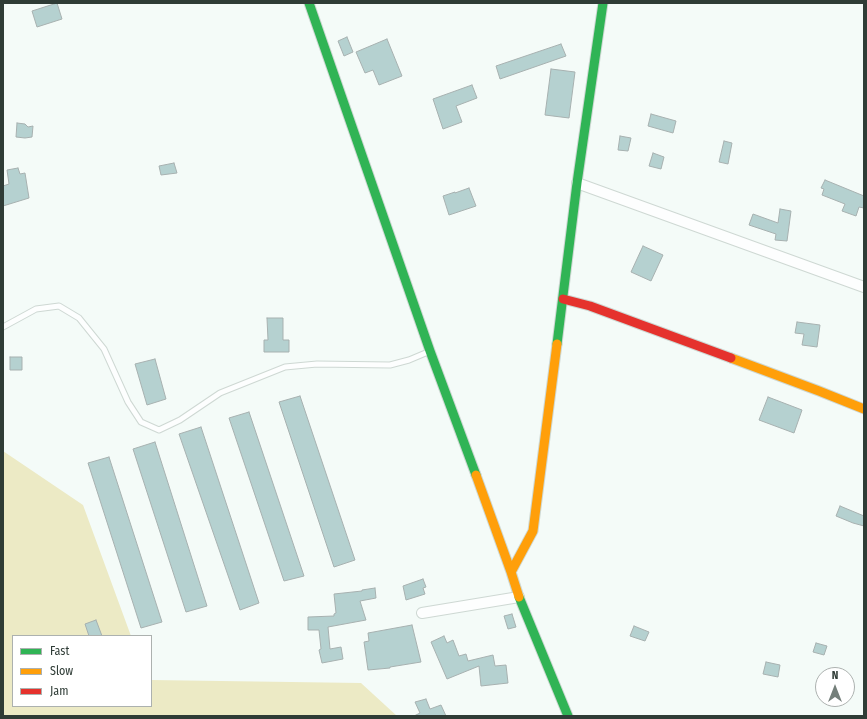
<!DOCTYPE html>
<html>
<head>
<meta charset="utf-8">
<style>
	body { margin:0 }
	#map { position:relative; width:867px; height:719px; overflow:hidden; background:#f4fbf8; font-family:"Fira Sans Condensed",sans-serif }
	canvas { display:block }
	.frame { position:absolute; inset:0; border:4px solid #2f3c36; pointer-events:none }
	.legend { position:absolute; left:12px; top:635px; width:140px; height:72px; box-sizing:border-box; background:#fff; border:1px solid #acb1af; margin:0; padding:5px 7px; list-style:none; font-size:12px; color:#2f3c36 }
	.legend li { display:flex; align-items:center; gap:8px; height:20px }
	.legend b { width:20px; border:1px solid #acb1af }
	.north { position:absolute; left:815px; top:667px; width:40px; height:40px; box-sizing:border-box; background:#fff; border:1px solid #acb1af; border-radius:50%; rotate:0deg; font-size:11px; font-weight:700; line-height:16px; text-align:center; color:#2f3c36 }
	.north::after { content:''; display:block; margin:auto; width:14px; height:18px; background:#747f7a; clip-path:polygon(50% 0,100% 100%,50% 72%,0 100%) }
</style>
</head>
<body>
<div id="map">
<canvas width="867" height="719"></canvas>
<div class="frame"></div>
<ul class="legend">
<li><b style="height:5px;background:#30b455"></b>Fast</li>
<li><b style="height:5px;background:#ff9f0a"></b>Slow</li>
<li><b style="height:5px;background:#e5322d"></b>Jam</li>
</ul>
<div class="north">N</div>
</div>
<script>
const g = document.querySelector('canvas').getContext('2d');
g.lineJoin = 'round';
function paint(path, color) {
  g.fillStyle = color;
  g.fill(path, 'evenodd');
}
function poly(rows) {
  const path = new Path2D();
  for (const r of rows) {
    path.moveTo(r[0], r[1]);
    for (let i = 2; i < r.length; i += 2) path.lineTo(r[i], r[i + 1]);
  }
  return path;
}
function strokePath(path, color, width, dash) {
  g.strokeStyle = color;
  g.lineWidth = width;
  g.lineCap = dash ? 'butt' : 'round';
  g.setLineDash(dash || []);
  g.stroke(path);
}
paint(poly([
	[3,451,83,505,131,636,13,636,13,706,151,706,151,680,361,683,397,716,3,716]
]), '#eceac5');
const building = poly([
	[57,3,62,19,37,27,32,11,57,3],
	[347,37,353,52,344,56,338,41,347,37],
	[387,39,402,76,379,85,373,70,365,73,356,52,387,39],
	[561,44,566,56,500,79,496,66,561,44],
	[551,69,575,72,569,118,545,115,551,69],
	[472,85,477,98,456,106,462,122,443,129,433,99,472,85],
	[651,114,676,121,673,133,648,126,651,114],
	[17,123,25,124,28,127,33,126,32,137,25,138,16,137,17,123],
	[620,136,631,138,628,151,618,150,620,136],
	[724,141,732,143,728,164,719,162,724,141],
	[653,153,664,157,661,169,649,166,653,153],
	[174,163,177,173,161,175,159,166,174,163],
	[18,168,20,174,25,173,29,198,3,206,3,186,9,184,7,170,18,168],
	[825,180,864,196,864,208,859,207,856,216,842,211,845,204,822,195,824,189,821,188,825,180],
	[469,188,476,206,449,215,443,196,455,192,455,193,469,188],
	[780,209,791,211,787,241,775,240,776,234,749,225,753,214,778,223,780,209],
	[643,246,663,255,651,281,631,272,643,246],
	[267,318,283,318,283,340,289,340,289,352,264,352,264,340,268,340,267,318],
	[797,322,820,325,817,347,802,345,804,334,795,333,797,322],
	[10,357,22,357,22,370,10,370,10,357],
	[155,359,166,399,147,405,135,364,155,359],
	[300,396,355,560,334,567,279,402,300,396],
	[768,397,802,410,794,433,759,420,768,397],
	[249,412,304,576,284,581,229,418,249,412],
	[201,427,259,603,240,610,179,434,201,427],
	[155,442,207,606,186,612,133,449,155,442],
	[109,457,162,622,141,628,88,463,109,457],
	[840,506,864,516,864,526,853,523,836,516,840,506],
	[423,579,426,587,423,588,425,594,406,600,403,586,423,579],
	[375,588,376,598,360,601,366,620,328,627,330,649,341,647,343,659,322,663,319,650,321,649,319,630,308,630,308,617,334,616,334,614,336,613,334,594,362,591,362,590,375,588],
	[512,614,516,627,508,629,504,616,512,614],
	[96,620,102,636,89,636,85,624,96,620],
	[412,625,421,662,390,667,390,668,368,670,364,642,369,641,368,633,412,625],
	[634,626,649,632,645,641,630,636,634,626],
	[444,636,447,643,453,640,459,656,466,654,468,661,493,655,495,666,506,665,508,683,481,686,479,666,447,679,431,642,444,636],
	[816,643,827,646,824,655,813,652,816,643],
	[766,662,780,665,778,677,763,674,766,662],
	[426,699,430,709,441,705,446,716,414,716,420,713,415,702,426,699]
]);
paint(building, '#b5d1d0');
strokePath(building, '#a7b1b0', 1);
const lane = poly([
	[3,327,36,309,59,306,79,318,104,349,128,402,141,422,159,430,180,420,220,393,285,367,317,364,390,365,409,360,428,352]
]);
const street = poly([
	[577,183,864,287],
	[422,613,519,597]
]);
const fast = poly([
	[309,3,430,351,476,475],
	[557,344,577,183,603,3],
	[519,597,568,716]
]);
const slow = poly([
	[731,358,819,391,864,409],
	[476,475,511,572,519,597],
	[511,572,533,531,557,344]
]);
const jam = poly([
	[563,299,590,306,731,358]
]);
strokePath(lane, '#ced8d3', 7);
strokePath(street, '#ced8d3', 12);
strokePath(fast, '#ced8d3', 11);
strokePath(slow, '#ced8d3', 11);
strokePath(jam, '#ced8d3', 11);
strokePath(lane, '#fdfefe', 5);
strokePath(street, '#fdfefe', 10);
strokePath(fast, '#30b455', 9);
strokePath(slow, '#ff9f0a', 9);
strokePath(jam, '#e5322d', 9);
</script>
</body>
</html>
